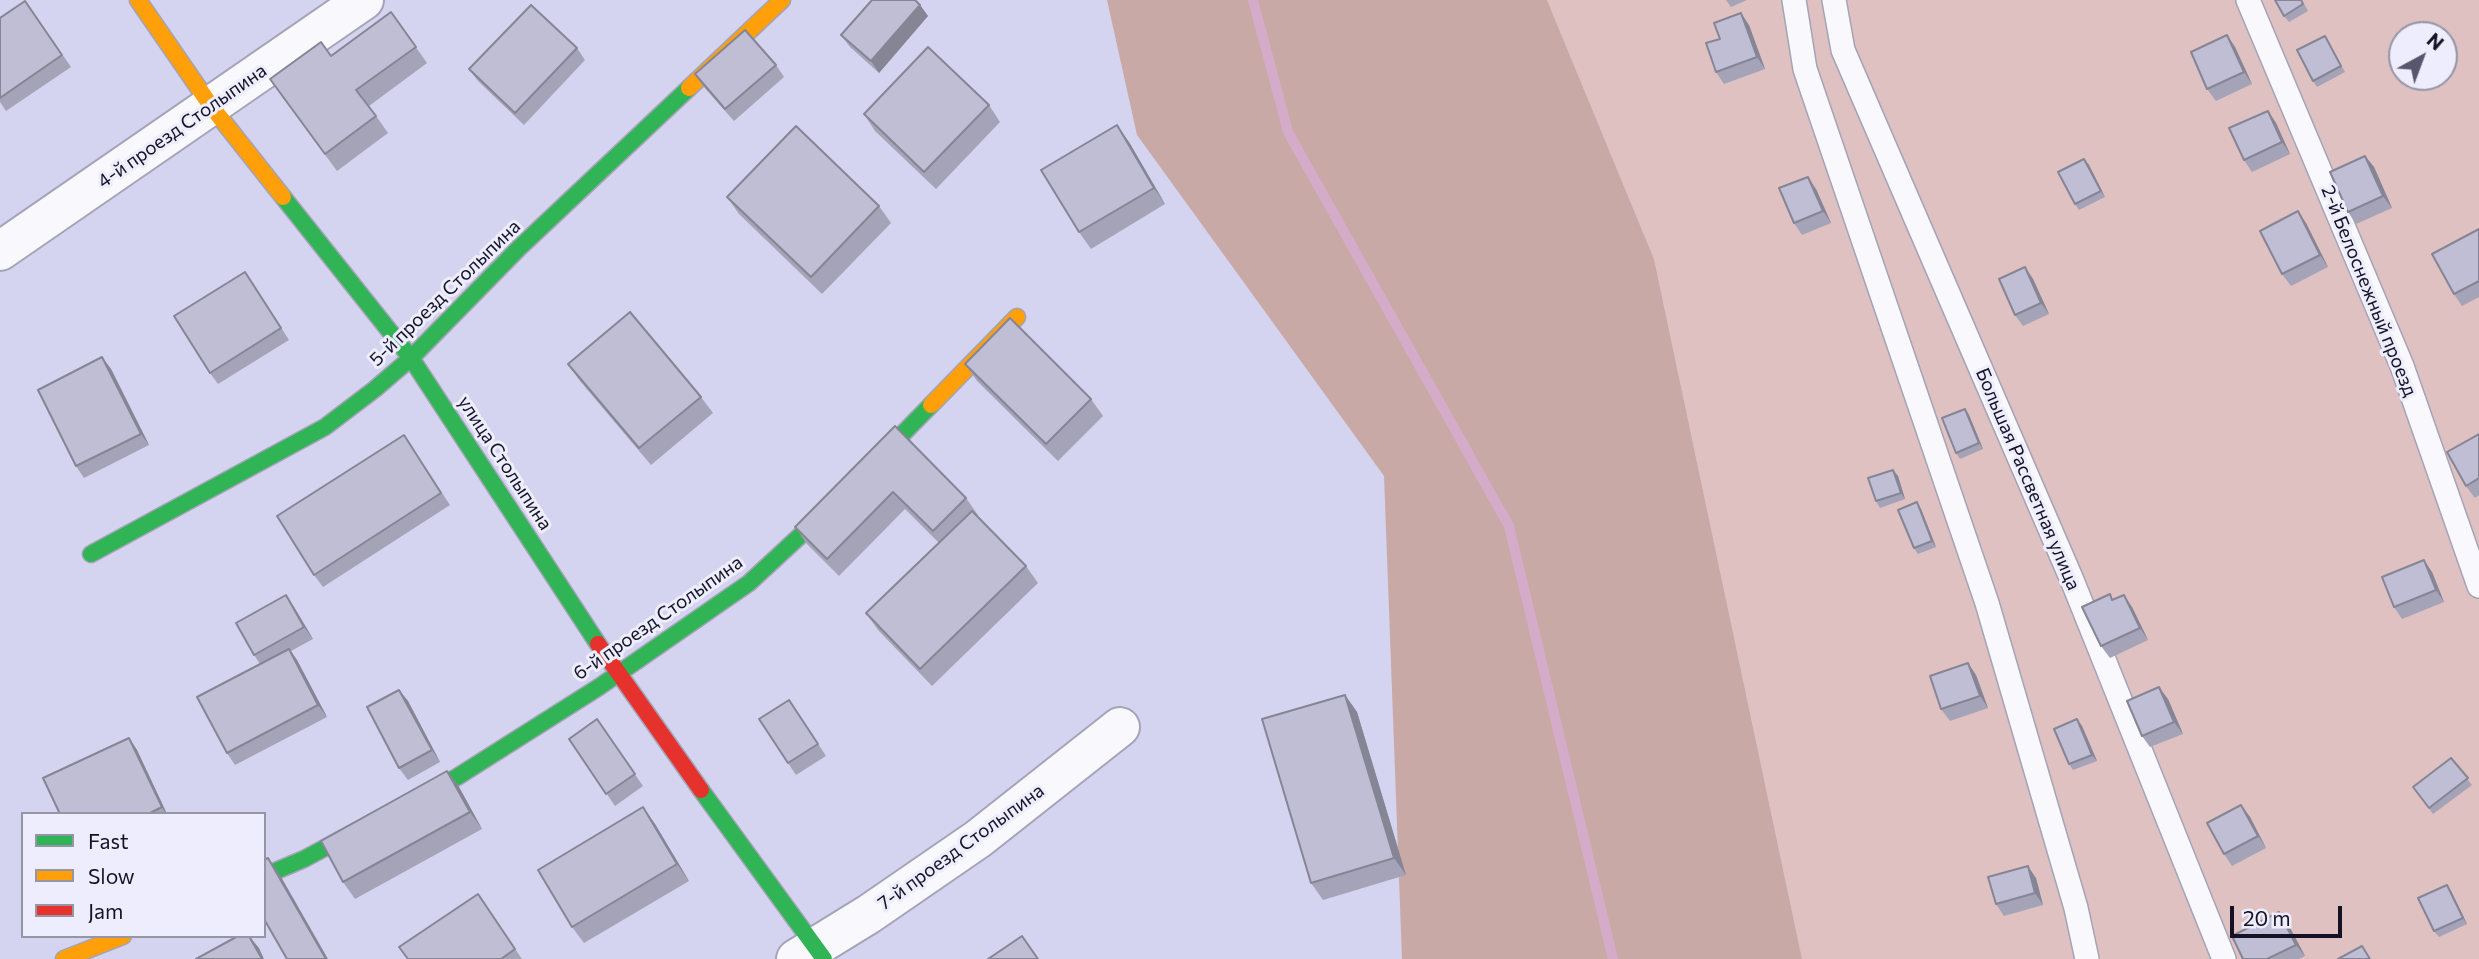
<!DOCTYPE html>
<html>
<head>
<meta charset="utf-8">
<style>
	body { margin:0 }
	#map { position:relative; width:2479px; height:959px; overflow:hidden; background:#d5d4f0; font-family:Commissioner,sans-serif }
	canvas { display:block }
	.legend { position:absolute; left:21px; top:812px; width:245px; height:126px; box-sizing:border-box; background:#ededfd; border:2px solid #9695a7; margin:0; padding:9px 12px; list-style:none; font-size:21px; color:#141225 }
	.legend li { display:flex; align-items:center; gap:14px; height:35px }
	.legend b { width:35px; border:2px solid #9695a7 }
	.north { position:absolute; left:2388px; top:21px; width:70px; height:70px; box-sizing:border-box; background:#ededfd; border:2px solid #9695a7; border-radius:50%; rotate:41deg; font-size:19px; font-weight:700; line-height:28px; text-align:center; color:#141225 }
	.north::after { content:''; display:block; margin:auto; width:24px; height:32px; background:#58566c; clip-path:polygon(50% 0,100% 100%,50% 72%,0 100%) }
	.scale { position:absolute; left:2230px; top:906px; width:112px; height:32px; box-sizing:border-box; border:4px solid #141225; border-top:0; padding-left:9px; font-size:21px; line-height:24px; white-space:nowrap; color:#141225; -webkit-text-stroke:5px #ededfd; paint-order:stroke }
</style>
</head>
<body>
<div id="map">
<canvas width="2479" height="959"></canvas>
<ul class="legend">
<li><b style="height:9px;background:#30b455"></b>Fast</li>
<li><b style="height:9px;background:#ff9f0a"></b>Slow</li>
<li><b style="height:9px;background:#e5322d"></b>Jam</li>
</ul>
<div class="north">N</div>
<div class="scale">20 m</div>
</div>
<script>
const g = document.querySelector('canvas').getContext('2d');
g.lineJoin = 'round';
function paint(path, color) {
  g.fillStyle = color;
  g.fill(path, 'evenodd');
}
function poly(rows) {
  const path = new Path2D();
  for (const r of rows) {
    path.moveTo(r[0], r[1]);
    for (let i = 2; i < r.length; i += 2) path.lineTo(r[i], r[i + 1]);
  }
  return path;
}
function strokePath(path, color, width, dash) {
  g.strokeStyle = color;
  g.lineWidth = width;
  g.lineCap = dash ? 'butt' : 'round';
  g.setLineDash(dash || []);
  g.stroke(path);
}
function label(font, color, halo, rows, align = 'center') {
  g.font = font + ' Commissioner,sans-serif';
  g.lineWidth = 6;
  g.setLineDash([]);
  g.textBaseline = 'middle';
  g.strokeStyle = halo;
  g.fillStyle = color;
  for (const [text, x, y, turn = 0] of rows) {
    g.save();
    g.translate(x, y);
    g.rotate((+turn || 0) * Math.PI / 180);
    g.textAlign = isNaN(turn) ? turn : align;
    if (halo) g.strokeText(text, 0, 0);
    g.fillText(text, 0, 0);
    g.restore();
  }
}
paint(poly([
	[1547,0,2479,0,2479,959,1802,959,1654,259],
	[2402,35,2444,35,2444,77,2402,77]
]), '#dec1c0');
paint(poly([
	[1107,0,1547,0,1654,259,1802,959,1402,959,1384,476,1137,135]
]), '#c9a9a6');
strokePath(poly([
	[1253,0,1288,132,1509,526,1613,959]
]), '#d5abca', 10);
const lane = poly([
	[1794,0,1805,69,1987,603,2076,908,2087,959],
	[1834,0,1843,50,2072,580,2224,959],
	[2248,0,2402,366,2479,586]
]);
const street = poly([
	[0,251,364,0],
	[796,959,869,914,978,839,1120,727]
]);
const fast = poly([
	[283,197,411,358,598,644],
	[91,554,325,427,375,389,411,358,519,248,689,88],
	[701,790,824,959],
	[264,876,304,859,457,777,599,687,749,583,829,509,931,405]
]);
const slow = poly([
	[138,0,211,106,283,197],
	[689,88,782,0],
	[931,405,1017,317],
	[64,959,123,936]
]);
const jam = poly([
	[598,644,701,790]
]);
strokePath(lane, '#a4a3b8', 26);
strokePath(street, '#a4a3b8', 42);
strokePath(fast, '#a4a3b8', 19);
strokePath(slow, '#a4a3b8', 19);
strokePath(jam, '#a4a3b8', 19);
strokePath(lane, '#f9f9fd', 23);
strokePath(street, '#f9f9fd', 38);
strokePath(fast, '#30b455', 16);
strokePath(slow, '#ff9f0a', 16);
strokePath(jam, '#e5322d', 16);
paint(poly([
	[1726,0,1747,0,1731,7],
	[2302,0,2308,11,2289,22,2284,16],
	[25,1,71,67,6,111,0,102,0,18],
	[920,5,928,16,879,73,850,47,841,35],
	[391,12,427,63,369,106,388,133,337,171,282,96,331,56],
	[1749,25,1765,69,1724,84,1716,72,1720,39],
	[2227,35,2235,47,2252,84,2216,101,2207,89],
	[2325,36,2345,72,2317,87,2313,81],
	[577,48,585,60,524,125,478,81,469,69],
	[776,65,784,77,734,121,703,86,695,74],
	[989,105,1000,122,936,189,875,131,864,114],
	[2268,111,2276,123,2290,154,2252,172,2244,160],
	[1129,142,1165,204,1091,249,1079,232],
	[2365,156,2374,167,2392,208,2356,224,2348,212],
	[2084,159,2089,165,2105,197,2079,210,2075,204],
	[1816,189,1831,223,1802,235,1794,223],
	[727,197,879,206,891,223,822,294,739,214],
	[2306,223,2328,267,2291,286,2282,274],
	[2479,230,2479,297,2462,306,2454,294],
	[2025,267,2033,279,2049,314,2023,326,2015,315],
	[253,283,289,340,218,384,210,373],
	[102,357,111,369,149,445,84,478,76,466],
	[568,364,701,397,713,413,651,465,580,381],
	[965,364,1091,399,1103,416,1058,461,977,381],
	[1965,409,1969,415,1983,449,1960,459,1956,453],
	[895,426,966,498,978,515,977,516,1026,566,1038,583,932,686,878,630,866,613,939,543,905,509,839,576,807,544,795,527],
	[2479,434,2479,495,2475,498,2466,486],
	[404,435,450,505,323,587,314,575],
	[1893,470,1898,476,1905,499,1880,508,1876,501],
	[1917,502,1921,509,1936,547,1918,554,1914,548],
	[2432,572,2444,602,2402,619,2394,607],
	[2114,600,2132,607,2148,640,2110,658,2101,646],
	[294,607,313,639,291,651,297,660,327,717,235,765,227,753,260,664,254,655],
	[1976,675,1988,708,1950,721,1941,709],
	[399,690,408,701,440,762,408,780,399,768],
	[1345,695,1357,712,1406,875,1323,900,1311,883],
	[2168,699,2183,734,2150,747,2142,736],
	[797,711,826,756,796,775,788,763],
	[597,719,643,786,615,806,569,739],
	[2077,719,2082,726,2097,761,2073,770,2069,764],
	[129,738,137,750,167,814,60,814],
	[2451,758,2472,785,2433,814,2413,787],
	[447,771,459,787,482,829,355,899,343,882],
	[2241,805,2250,817,2266,848,2232,866,2224,854],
	[643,807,655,824,689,881,584,943,572,927],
	[2036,878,2043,905,2004,916,1996,904],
	[2451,891,2467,924,2439,937,2434,931],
	[478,894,522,959,408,959],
	[2279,912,2288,924,2305,956,2299,959,2243,959]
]), '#a4a3b7');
paint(poly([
	[920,5,928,16,879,73,871,61],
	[1741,13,1749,25,1765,69,1757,57],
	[2227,35,2235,47,2252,84,2244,72],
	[2268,111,2276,123,2290,154,2282,142],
	[1117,125,1129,142,1165,204,1154,188],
	[2365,156,2374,167,2392,208,2383,196],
	[2084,159,2089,165,2105,197,2101,191],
	[1808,177,1816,189,1831,223,1823,211],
	[2298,211,2306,223,2328,267,2320,255],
	[2025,267,2033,279,2049,314,2041,303],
	[102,357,111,369,149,445,141,434],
	[1965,409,1969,415,1983,449,1979,443],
	[1893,470,1898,476,1905,499,1901,493],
	[1917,502,1921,509,1936,547,1932,541],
	[2424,560,2432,572,2444,602,2436,590],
	[286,595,294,607,313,639,304,627],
	[2124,595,2132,607,2148,640,2140,628],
	[289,649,297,660,327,717,318,705],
	[1968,663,1976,675,1988,708,1980,696],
	[2159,687,2168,699,2183,734,2174,722],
	[399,690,408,701,440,762,432,750],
	[1345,695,1357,712,1406,875,1394,858],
	[2077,719,2082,726,2097,761,2092,755],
	[129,738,137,750,167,814,166,814,162,807],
	[447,771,459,787,482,829,470,812],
	[2241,805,2250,817,2266,848,2258,836],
	[643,807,655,824,689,881,677,864],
	[268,858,280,875,328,959,326,959],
	[2028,866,2036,878,2043,905,2035,893],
	[2447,885,2451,891,2467,924,2463,918],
	[2279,912,2288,924,2305,956,2296,945],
	[249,936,259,948,264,959,262,959]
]), '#868595');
const building = poly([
	[872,0,915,0,920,5,871,61,841,35,872,0],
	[2275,0,2301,0,2303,4,2284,16,2275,0],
	[25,1,62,55,0,98,0,18,25,1],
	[531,5,577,48,515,113,469,69,531,5],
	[391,12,416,47,356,90,376,116,325,154,270,79,321,42,331,56,391,12],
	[1741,13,1757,57,1716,72,1706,43,1720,39,1714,23,1741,13],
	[745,30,776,65,725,109,695,74,745,30],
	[2227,35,2244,72,2207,89,2191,52,2227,35],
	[2325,36,2341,66,2313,81,2297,50,2325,36],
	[928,47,989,105,924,172,864,114,928,47],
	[2268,111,2282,142,2244,160,2229,128,2268,111],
	[1117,125,1154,188,1079,232,1041,170,1117,125],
	[796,126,879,206,811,277,727,197,796,126],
	[2365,156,2383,196,2348,212,2330,172,2365,156],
	[2084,159,2101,191,2075,204,2058,172,2084,159],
	[1808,177,1823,211,1794,223,1779,188,1808,177],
	[2298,211,2320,255,2282,274,2260,231,2298,211],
	[2479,229,2479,281,2454,294,2432,254,2479,229],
	[2025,267,2041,303,2015,315,1999,279,2025,267],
	[245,272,281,328,210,373,174,316,245,272],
	[630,312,701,397,639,448,568,364,630,312],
	[1010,318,1091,399,1046,444,965,364,1010,318],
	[102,357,141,434,76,466,38,390,102,357],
	[1965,409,1979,443,1956,453,1942,418,1965,409],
	[895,426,966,498,933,531,893,492,827,559,795,527,895,426],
	[2479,434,2479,478,2466,486,2447,452,2479,434],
	[404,435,441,493,314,575,277,516,404,435],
	[1893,470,1901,493,1876,501,1868,478,1893,470],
	[1917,502,1932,541,1914,548,1898,510,1917,502],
	[972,511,1026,566,920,669,866,613,972,511],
	[2424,560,2436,590,2394,607,2382,577,2424,560],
	[2110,594,2112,600,2124,595,2140,628,2101,646,2082,607,2110,594],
	[286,595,304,627,254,655,236,623,286,595],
	[289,649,318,705,227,753,197,697,289,649],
	[1968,663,1980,696,1941,709,1930,676,1968,663],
	[2159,687,2174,722,2142,736,2127,701,2159,687],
	[399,690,432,750,399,768,367,707,399,690],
	[1345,695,1394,858,1311,883,1262,719,1345,695],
	[789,700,818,744,788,763,759,719,789,700],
	[597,719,635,774,606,794,569,739,597,719],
	[2077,719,2092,755,2069,764,2054,729,2077,719],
	[129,738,162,807,148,814,60,814,43,778,129,738],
	[2451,758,2468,778,2429,808,2413,787,2451,758],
	[447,771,470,812,343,882,321,841,447,771],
	[2241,805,2258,836,2224,854,2207,823,2241,805],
	[643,807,677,864,572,927,538,870,643,807],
	[268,858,326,959,287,959,264,919,264,860,268,858],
	[2028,866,2035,893,1996,904,1988,877,2028,866],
	[2447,885,2463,918,2434,931,2418,898,2447,885],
	[478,894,515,949,501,959,408,959,399,947,478,894],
	[2279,912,2296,945,2267,959,2243,959,2232,936,2279,912],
	[238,936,249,936,262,959,196,959,238,936],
	[1022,936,1038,959,988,959,1022,936],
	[2362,946,2370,959,2338,959,2362,946]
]);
paint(building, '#bfbed5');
strokePath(building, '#868595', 2);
label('19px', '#141225', '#ededfd', [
	["4-й проезд Столыпина",182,126,-35],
	["2-й Белоснежный проезд",2369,291,68],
	["5-й проезд Столыпина",445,293,-44],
	["улица Столыпина",505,463,57],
	["Большая Рассветная улица",2028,479,67],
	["6-й проезд Столыпина",658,618,-35],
	["7-й проезд Столыпина",961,847,-36]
]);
</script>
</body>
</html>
